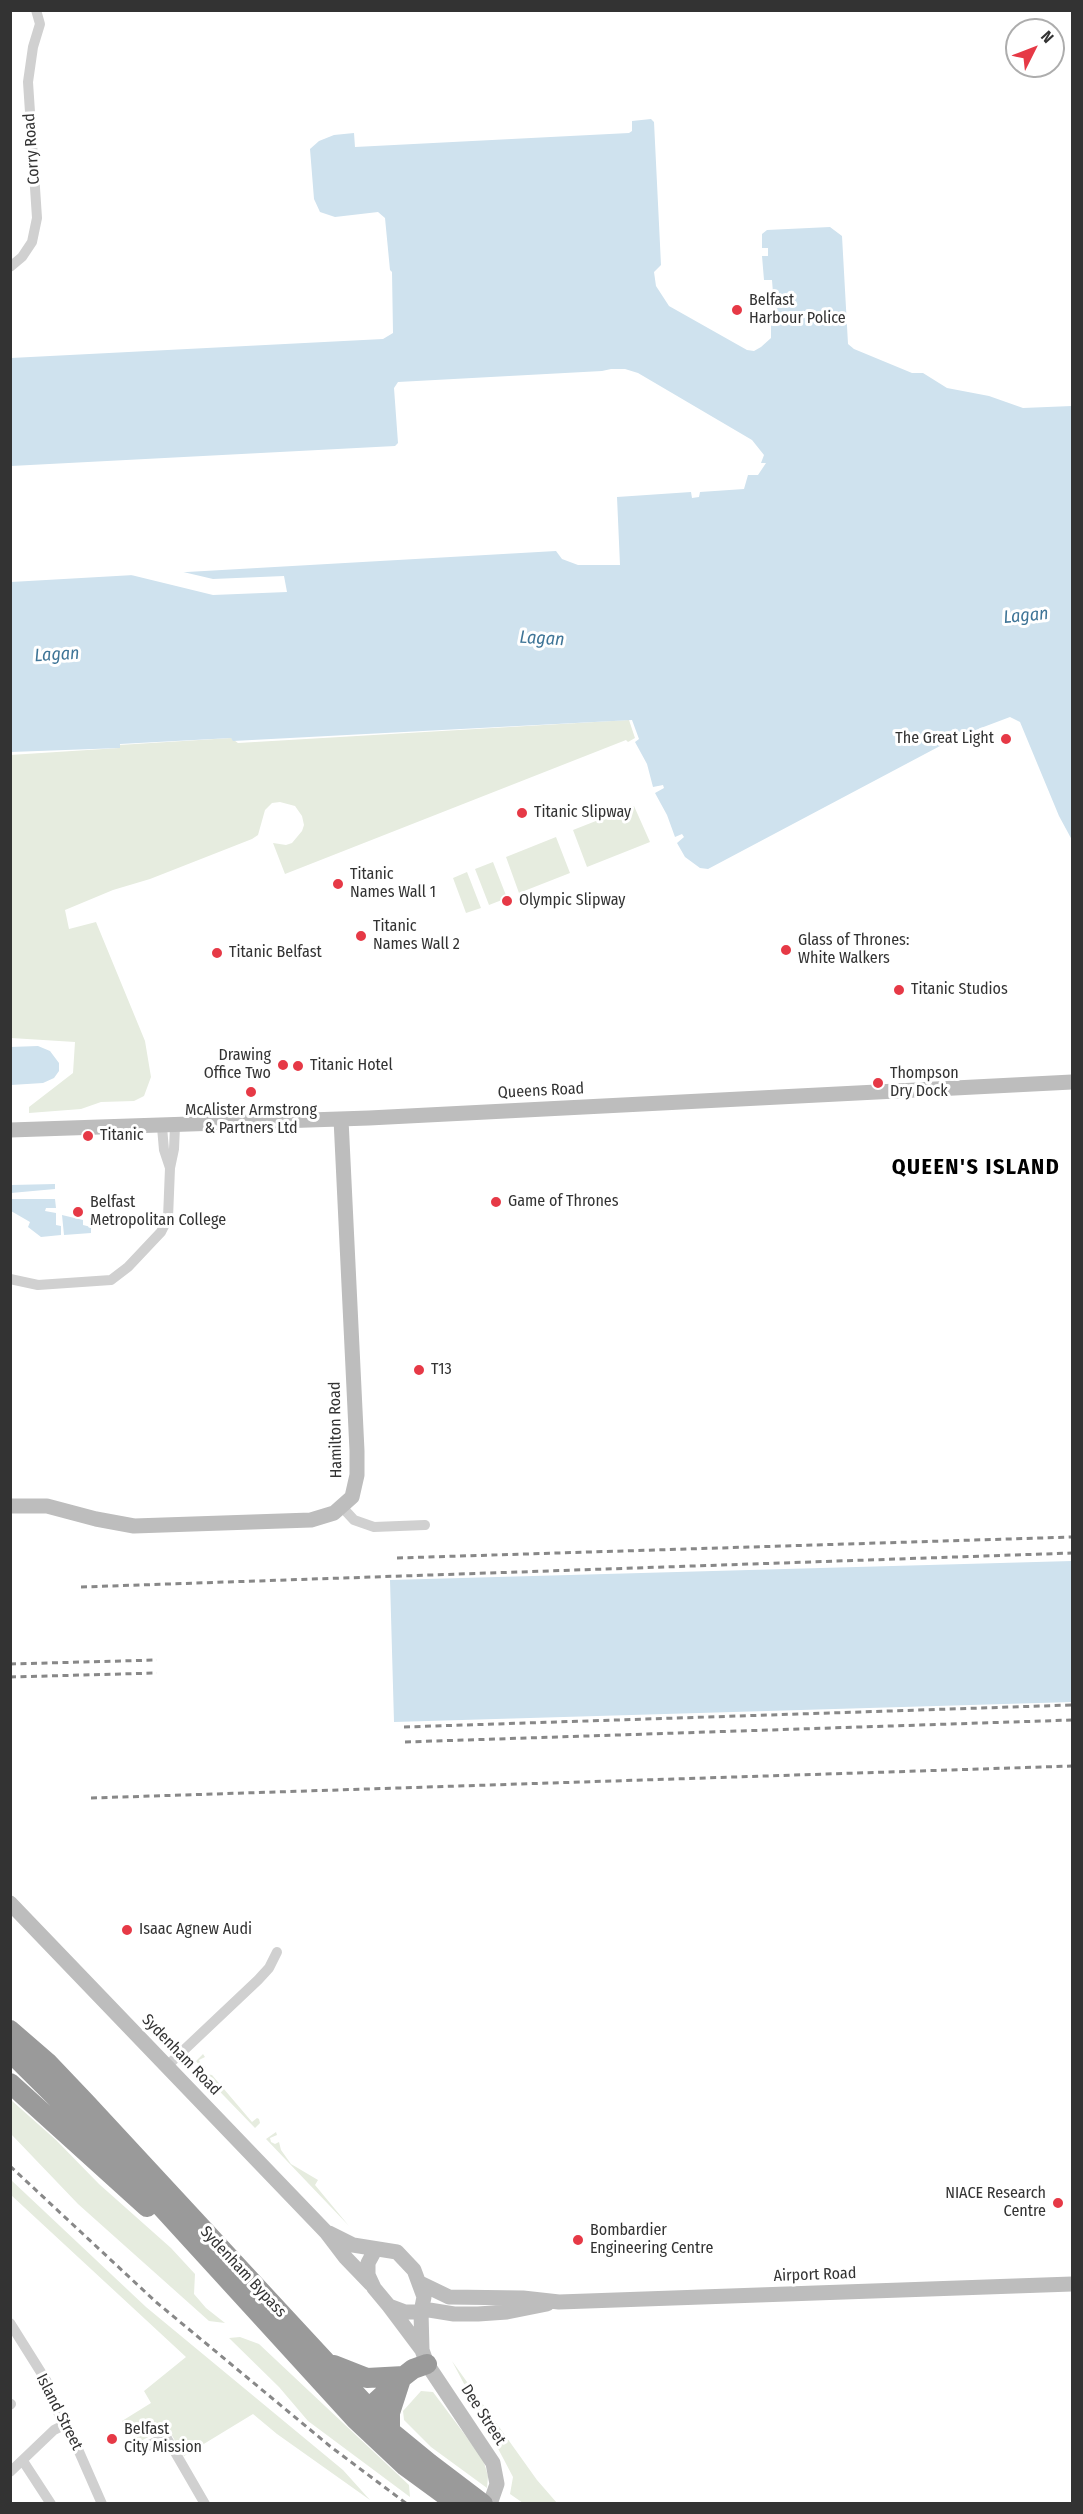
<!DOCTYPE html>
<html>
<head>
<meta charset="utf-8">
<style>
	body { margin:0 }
	#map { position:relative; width:1083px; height:2514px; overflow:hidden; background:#fff; font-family:"Fira Sans Condensed",sans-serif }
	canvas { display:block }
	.frame { position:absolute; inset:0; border:12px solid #333; pointer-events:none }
	.north { position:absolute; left:1005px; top:18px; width:60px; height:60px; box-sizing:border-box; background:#fff; border:2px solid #adadad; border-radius:50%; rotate:48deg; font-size:16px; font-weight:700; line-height:24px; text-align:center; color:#333 }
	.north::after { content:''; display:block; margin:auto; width:21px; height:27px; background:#e63946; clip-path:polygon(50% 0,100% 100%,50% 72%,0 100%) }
</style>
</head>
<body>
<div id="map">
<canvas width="1083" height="2514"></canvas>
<div class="frame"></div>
<div class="north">N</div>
</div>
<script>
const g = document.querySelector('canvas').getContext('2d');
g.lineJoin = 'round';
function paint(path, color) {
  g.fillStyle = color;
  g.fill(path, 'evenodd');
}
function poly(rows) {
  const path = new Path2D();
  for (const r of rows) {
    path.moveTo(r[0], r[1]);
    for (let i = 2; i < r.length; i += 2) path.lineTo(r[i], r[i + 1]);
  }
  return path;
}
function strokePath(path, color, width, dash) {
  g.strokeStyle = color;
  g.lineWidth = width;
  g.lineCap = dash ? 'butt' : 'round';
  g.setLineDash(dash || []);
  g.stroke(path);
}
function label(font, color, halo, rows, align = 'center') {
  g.font = font + ' "Fira Sans Condensed",sans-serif';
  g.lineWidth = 6;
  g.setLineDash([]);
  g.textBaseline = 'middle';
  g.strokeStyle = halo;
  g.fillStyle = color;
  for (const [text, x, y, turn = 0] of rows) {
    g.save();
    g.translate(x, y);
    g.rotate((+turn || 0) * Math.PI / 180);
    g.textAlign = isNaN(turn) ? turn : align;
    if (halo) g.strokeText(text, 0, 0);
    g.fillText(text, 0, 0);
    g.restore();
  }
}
paint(poly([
	[629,720,635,738,628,742,626,740,285,874,273,843,286,845,292,843,302,831,304,825,302,816,295,806,280,802,272,803,265,810,258,835,252,839,150,879,113,890,65,910,69,929,96,922,145,1041,151,1077,144,1096,134,1101,101,1102,81,1109,29,1113,29,1107,73,1073,75,1042,11,1038,10,755,119,748,119,745,231,738,238,743],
	[634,806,650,842,587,867,573,830],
	[556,837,570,873,519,893,506,857],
	[493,862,507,898,489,905,475,869],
	[467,872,481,908,466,913,453,878],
	[203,2054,205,2057,199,2060,201,2065,206,2067,206,2074,212,2075,252,2122,257,2118,259,2119,260,2123,255,2128,198,2069,200,2066,196,2061],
	[11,2100,56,2140,99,2184,171,2248,195,2274,194,2294,206,2308,225,2323,209,2321,78,2204,11,2134],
	[276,2132,277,2135,270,2138,271,2142,275,2144,279,2142,281,2150,291,2164,318,2180,315,2185,349,2226,266,2139],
	[10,2179,146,2307,343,2470,370,2500,277,2434,253,2414,184,2456,164,2422,153,2427,156,2433,137,2443,122,2421,151,2403,144,2391,186,2357,11,2195],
	[240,2337,259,2344,409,2485,410,2497,308,2421,279,2387,229,2338],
	[452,2361,537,2480,557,2503,523,2503,510,2494,513,2477],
	[421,2391,433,2392,483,2459,488,2476,487,2488,431,2447,404,2420,403,2411]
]), '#e6ecdf');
paint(poly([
	[651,119,654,122,661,265,654,272,656,286,669,306,747,350,754,351,761,347,771,338,771,320,775,319,772,280,764,280,762,256,768,256,768,248,762,248,762,234,767,230,830,227,842,236,848,344,854,349,912,373,923,373,947,388,989,396,1023,408,1072,406,1072,840,1059,816,1020,722,1010,717,957,737,708,869,700,868,685,857,677,843,684,837,682,834,675,837,667,815,655,793,664,788,663,785,653,787,647,764,635,742,639,739,632,720,233,741,231,738,120,744,120,748,11,752,11,582,556,551,562,559,578,565,620,565,617,497,691,492,692,498,699,497,700,492,744,489,748,475,758,475,766,463,761,463,764,455,752,440,638,373,625,369,611,369,602,371,398,382,394,388,398,443,395,446,11,466,11,358,383,339,393,333,392,272,390,270,385,218,378,212,335,217,320,212,314,199,310,149,319,141,334,135,354,133,355,147,629,133,632,131,632,121],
	[38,1046,50,1051,59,1063,59,1071,54,1078,43,1083,11,1085,10,1047],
	[55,1184,55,1189,11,1193,11,1185],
	[11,1199,55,1199,56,1208,46,1208,45,1211,56,1213,56,1225,61,1226,61,1235,41,1237,28,1227,30,1222,11,1211],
	[62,1215,83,1220,83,1225,91,1227,91,1233,64,1235],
	[1072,1561,1072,1702,394,1722,390,1580]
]), '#cfe2ee');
paint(poly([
	[179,571,213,579,284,576,287,592,213,595,127,574]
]), '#fff');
strokePath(poly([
	[10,267,22,257,32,242,37,218,28,82,33,47,40,24,36,10],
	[162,1127,164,1150,170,1168],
	[10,1279,38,1285,111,1280,128,1267,161,1232,168,1218,170,1168,174,1149,175,1126],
	[342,1507,354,1520,374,1527,425,1525],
	[167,2066,258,1980,269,1968,277,1952],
	[10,2323,47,2382,53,2403,77,2447,102,2504],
	[10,2405,11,2404],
	[161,2428,205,2504],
	[143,2448,166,2437],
	[23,2461,51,2504],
	[10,2472,54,2430,66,2424]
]), '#d0d0d0', 10);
strokePath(poly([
	[10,1130,369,1118,1072,1082],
	[10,1506,47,1506,96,1519,134,1526,311,1520,334,1513,352,1497,357,1475,357,1451,341,1119],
	[10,1903,326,2232,345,2257,371,2284],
	[329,2233,353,2245,397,2252,414,2270,424,2297,421,2312,422,2350],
	[375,2250,368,2263,368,2275,374,2288,389,2306,405,2312,421,2312],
	[420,2283,449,2297,523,2298,559,2302,1072,2284],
	[389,2306,422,2350,427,2364,493,2463,497,2484,490,2504],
	[423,2309,454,2314,478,2314,507,2312,547,2304]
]), '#bdbdbd', 15);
strokePath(poly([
	[10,2030,47,2062,86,2103,390,2431,429,2463,483,2504],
	[10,2052,113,2154,356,2420,405,2466,457,2504],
	[10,2083,147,2207],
	[334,2365,367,2378,404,2376],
	[359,2417,404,2376,413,2369,427,2364],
	[390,2431,390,2413,401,2379]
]), '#9a9a9a', 20);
strokePath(poly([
	[397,1558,1072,1537],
	[81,1587,1072,1553],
	[10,1664,157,1660],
	[10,1677,157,1673],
	[404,1727,1072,1705],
	[405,1742,1072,1720],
	[91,1798,1072,1766],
	[10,2166,156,2302,331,2447,407,2504]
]), '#888', 3, [6, 4.5]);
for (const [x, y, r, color] of [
	[737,310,6,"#e63946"],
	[1006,739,6,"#e63946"],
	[522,813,6,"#e63946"],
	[338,884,6,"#e63946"],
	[507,901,6,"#e63946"],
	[361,936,6,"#e63946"],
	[786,950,6,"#e63946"],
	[217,953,6,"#e63946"],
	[899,990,6,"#e63946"],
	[283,1065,6,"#e63946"],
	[298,1066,6,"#e63946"],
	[878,1083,6,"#e63946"],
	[251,1092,6,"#e63946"],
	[88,1136,6,"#e63946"],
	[496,1202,6,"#e63946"],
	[78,1212,6,"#e63946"],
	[419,1370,6,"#e63946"],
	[127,1930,6,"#e63946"],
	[1058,2203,6,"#e63946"],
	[578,2240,6,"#e63946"],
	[112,2439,6,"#e63946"]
]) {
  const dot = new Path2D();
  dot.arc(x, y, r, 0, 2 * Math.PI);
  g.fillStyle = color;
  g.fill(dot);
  strokePath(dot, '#fff', 2);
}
label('16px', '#333', '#fff', [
	["Corry Road",32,149,-94],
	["Queens Road",541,1091,-3],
	["Hamilton Road",336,1430,-91],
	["Sydenham Road",181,2055,46],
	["Sydenham Bypass",243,2272,47],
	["Airport Road",815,2275,-2],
	["Island Street",59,2412,63],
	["Dee Street",483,2415,57]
]);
label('16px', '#333', '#fff', [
	["Belfast",749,301],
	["Harbour Police",749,319],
	["The Great Light",994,739,"right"],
	["Titanic Slipway",534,813],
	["Titanic",350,875],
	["Names Wall 1",350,893],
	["Olympic Slipway",519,901],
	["Titanic",373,927],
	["Names Wall 2",373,945],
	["Glass of Thrones:",798,941],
	["White Walkers",798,959],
	["Titanic Belfast",229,953],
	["Titanic Studios",911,990],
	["Drawing",271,1056,"right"],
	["Office Two",271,1074,"right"],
	["Titanic Hotel",310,1066],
	["Thompson",890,1074],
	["Dry Dock",890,1092],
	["McAlister Armstrong",251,1111,"center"],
	["& Partners Ltd",251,1129,"center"],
	["Titanic",100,1136],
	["Game of Thrones",508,1202],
	["Belfast",90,1203],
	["Metropolitan College",90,1221],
	["T13",431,1370],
	["Isaac Agnew Audi",139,1930],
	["NIACE Research",1046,2194,"right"],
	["Centre",1046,2212,"right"],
	["Bombardier",590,2231],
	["Engineering Centre",590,2249],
	["Belfast",124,2430],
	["City Mission",124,2448]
], 'left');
label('italic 18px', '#3f7597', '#fff', [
	["Lagan",1026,616,-5],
	["Lagan",542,639,3],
	["Lagan",57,655,-3]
]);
g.letterSpacing = '1.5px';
label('bold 22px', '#000', '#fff', [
	["QUEEN'S ISLAND",976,1168]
]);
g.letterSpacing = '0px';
</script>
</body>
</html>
